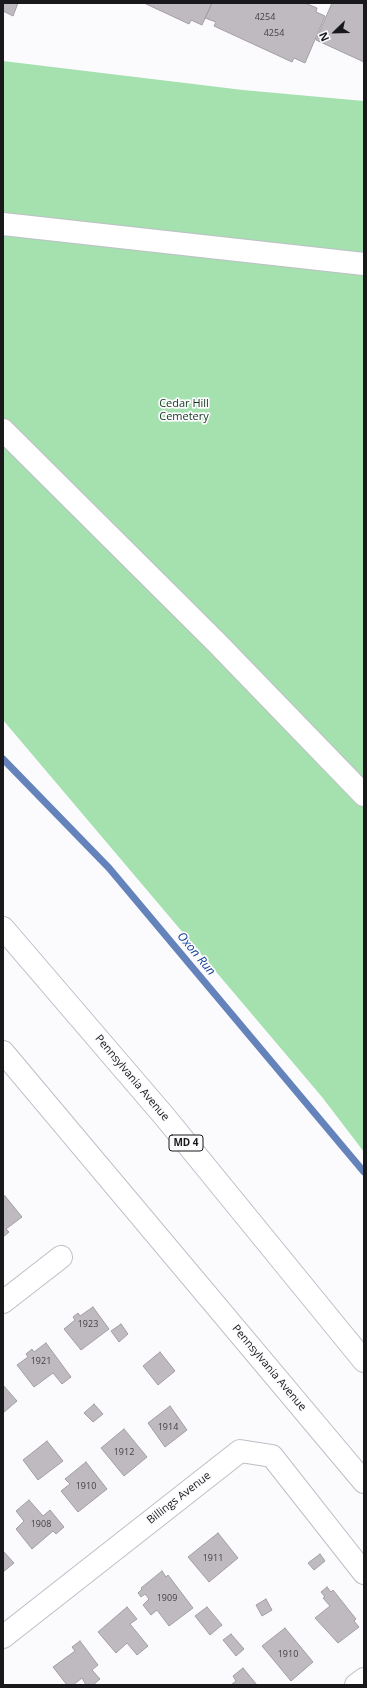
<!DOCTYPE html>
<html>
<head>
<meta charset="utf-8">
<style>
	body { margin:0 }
	#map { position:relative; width:367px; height:1688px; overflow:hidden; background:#fbfbfe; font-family:"Open Sans",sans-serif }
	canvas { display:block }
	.frame { position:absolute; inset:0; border:4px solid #19191c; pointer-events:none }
	.north { position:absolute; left:315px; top:12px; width:40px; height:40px; -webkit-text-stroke:3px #fbfbfe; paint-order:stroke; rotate:247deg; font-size:11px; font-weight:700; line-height:16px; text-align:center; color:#19191c }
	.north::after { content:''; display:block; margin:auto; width:14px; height:18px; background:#19191c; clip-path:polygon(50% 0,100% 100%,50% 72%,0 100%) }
</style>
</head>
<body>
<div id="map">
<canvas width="367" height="1688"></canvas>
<div class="frame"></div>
<div class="north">N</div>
</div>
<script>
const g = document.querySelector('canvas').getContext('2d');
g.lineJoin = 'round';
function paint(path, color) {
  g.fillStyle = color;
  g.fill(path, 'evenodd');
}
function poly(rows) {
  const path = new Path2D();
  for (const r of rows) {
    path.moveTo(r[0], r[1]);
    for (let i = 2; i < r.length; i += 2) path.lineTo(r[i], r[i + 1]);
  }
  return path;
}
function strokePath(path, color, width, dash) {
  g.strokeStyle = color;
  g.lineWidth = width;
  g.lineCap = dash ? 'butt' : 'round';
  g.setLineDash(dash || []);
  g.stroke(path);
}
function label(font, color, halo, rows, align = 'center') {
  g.font = font + ' "Open Sans",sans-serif';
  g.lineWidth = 3.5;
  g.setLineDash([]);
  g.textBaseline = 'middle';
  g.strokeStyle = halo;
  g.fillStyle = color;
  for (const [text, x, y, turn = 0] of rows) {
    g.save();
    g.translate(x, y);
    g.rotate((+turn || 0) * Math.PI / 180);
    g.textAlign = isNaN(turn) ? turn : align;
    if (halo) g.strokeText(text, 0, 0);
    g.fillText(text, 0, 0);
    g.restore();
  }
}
paint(poly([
	[3,61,243,90,364,101,364,1152,322,1097,3,720]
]), '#a5e0af');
strokePath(poly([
	[3,759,109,868,364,1172]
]), '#6583bb', 7);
const building = poly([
	[3,3,18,3,13,16,3,11,3,3],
	[144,3,212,3,202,25,191,20,189,24,144,3],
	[212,3,305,3,317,8,316,12,325,16,305,63,294,58,292,62,214,26,216,22,205,18,212,3],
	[332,3,364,3,364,62,316,40,332,3],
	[5,1196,22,1217,6,1229,9,1232,3,1237,3,1197,5,1196],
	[93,1307,109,1329,81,1350,64,1329,75,1320,73,1317,78,1313,80,1316,93,1307],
	[121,1324,128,1334,119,1342,111,1331,121,1324],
	[46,1343,71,1377,62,1384,53,1373,34,1387,17,1365,28,1357,26,1354,32,1349,34,1352,46,1343],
	[160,1352,175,1371,158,1385,143,1366,160,1352],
	[3,1385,17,1401,3,1413,3,1385],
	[94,1404,103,1414,93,1422,84,1413,94,1404],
	[170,1406,187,1430,165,1447,148,1423,170,1406],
	[124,1429,147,1457,124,1476,101,1448,124,1429],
	[47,1441,63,1461,38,1480,23,1460,47,1441],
	[86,1462,107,1489,78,1512,61,1491,70,1484,65,1479,86,1462],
	[29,1500,43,1516,50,1510,64,1527,56,1534,53,1531,32,1549,16,1529,24,1521,16,1511,29,1500],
	[218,1533,238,1558,209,1582,188,1557,218,1533],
	[3,1551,14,1563,3,1572,3,1551],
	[320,1554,325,1561,314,1570,308,1563,320,1554],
	[162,1571,166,1577,168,1575,193,1608,169,1626,157,1610,151,1615,143,1605,149,1599,145,1594,141,1597,138,1593,142,1589,141,1588,162,1571],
	[327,1587,331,1592,333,1590,356,1619,354,1621,359,1627,338,1643,315,1618,330,1606,323,1598,325,1597,321,1592,327,1587],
	[266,1599,272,1610,262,1616,256,1605,266,1599],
	[127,1607,137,1619,130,1624,148,1646,137,1655,127,1643,116,1653,98,1632,127,1607],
	[207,1607,222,1625,210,1635,195,1616,207,1607],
	[285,1628,313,1662,291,1681,262,1646,285,1628],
	[231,1634,244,1649,236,1656,223,1640,231,1634],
	[80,1641,98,1665,92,1670,100,1679,93,1685,86,1685,82,1678,73,1685,67,1685,53,1667,75,1651,72,1647,80,1641],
	[243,1668,257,1685,231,1685,236,1681,233,1676,243,1668]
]);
paint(building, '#bfbac0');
strokePath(building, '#a39ea4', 1);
const minor = poly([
	[3,224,364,264],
	[3,430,217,643,364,795],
	[3,1302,61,1257],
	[3,1637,240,1451,272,1456,364,1573],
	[356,1685,364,1679]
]);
const highway = poly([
	[3,928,165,1117,364,1361],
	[3,1052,364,1482]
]);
strokePath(minor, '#bebfc6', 24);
strokePath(highway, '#bebfc6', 24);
strokePath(minor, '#fff', 22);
strokePath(highway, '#fff', 22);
label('9px', '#424145', null, [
	["4254",265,17],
	["4254",274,33],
	["1923",88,1324],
	["1921",41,1361],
	["1914",168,1427],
	["1912",124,1452],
	["1910",86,1486],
	["1908",41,1524],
	["1911",213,1558],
	["1909",167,1598],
	["1910",288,1654]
]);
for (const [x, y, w] of [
	[186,1143,34]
]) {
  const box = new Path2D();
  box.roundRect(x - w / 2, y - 8, w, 16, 3);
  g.fillStyle = '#fbfbfe';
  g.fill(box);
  strokePath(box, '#19191c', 1);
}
label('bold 10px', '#19191c', null, [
	["MD 4",186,1143]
]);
label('11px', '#13351b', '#fbfbfe', [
	["Cedar Hill",184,404],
	["Cemetery",184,417]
]);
label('11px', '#19191c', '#fbfbfe', [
	["Pennsylvania Avenue",132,1078,50],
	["Pennsylvania Avenue",269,1368,50],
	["Billings Avenue",179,1498,-38]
]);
label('italic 12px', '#113f96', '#fbfbfe', [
	["Oxon Run",196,954,50]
]);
</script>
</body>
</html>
